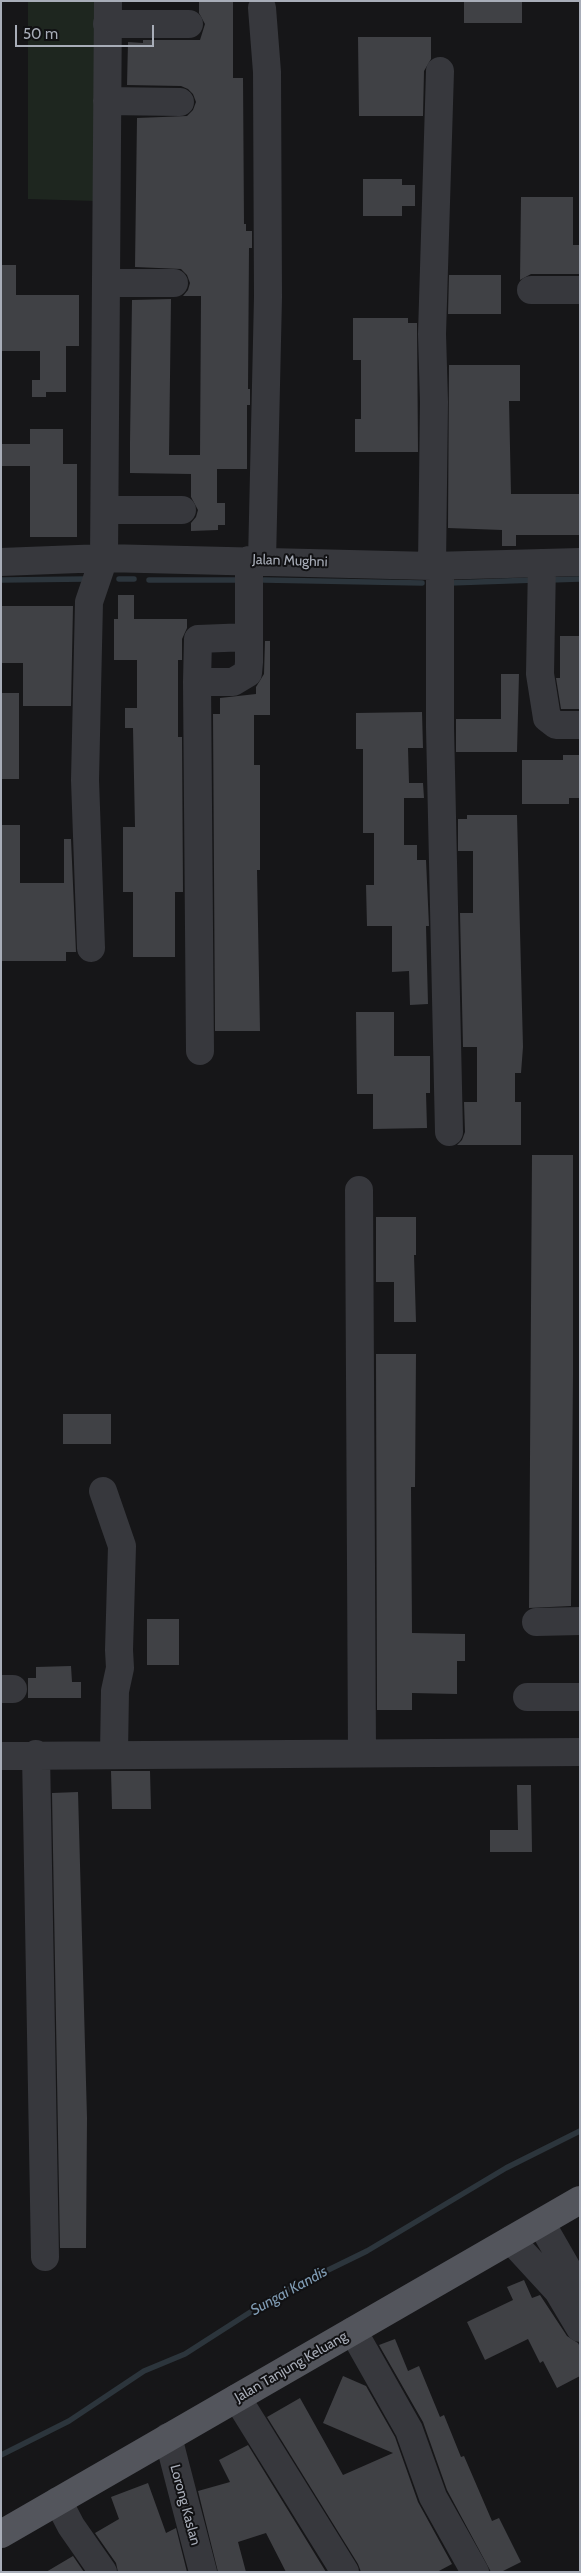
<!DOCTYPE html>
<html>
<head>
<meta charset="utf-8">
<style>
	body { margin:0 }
	#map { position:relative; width:581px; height:2573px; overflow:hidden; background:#161618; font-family:Cabin,sans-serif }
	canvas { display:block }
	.frame { position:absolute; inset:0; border:2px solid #a8adb8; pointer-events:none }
	.scale { position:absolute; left:15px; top:25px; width:139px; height:22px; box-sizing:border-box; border:2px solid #a8adb8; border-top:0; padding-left:6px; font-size:15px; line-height:18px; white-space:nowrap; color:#a8adb8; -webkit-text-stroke:4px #111113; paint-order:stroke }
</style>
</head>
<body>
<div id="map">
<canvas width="581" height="2573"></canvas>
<div class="frame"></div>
<div class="scale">50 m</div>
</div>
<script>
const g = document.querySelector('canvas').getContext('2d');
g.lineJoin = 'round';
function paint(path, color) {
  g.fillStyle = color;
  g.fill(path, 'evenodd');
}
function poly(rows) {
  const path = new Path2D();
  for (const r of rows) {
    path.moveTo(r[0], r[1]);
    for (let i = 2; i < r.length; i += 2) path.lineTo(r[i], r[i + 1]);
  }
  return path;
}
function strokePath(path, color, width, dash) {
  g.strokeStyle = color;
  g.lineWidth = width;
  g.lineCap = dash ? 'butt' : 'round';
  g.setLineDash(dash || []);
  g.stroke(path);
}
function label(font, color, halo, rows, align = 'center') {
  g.font = font + ' Cabin,sans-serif';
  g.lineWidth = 4;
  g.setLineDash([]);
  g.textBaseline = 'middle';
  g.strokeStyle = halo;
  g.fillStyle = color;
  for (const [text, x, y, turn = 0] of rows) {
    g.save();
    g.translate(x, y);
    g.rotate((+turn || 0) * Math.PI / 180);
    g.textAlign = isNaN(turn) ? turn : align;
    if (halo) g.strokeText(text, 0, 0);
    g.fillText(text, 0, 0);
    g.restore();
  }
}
paint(poly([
	[28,1,96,1,96,201,28,199]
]), '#1e261f');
strokePath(poly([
	[119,579,134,579],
	[1,580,87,579],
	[149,580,239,580],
	[264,580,422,583],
	[549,580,580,579],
	[449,583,535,580],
	[1,2455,69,2421,144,2371,185,2354,277,2295,367,2251,506,2168,580,2131]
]), '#2c353c', 5.5);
paint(poly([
	[199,1,233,1,233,78,243,78,244,224,246,224,246,231,252,231,252,248,249,248,248,389,250,389,250,405,247,405,247,469,217,469,217,503,225,503,225,525,218,525,218,530,191,531,191,523,196,517,198,510,191,497,191,474,130,473,130,442,132,300,171,299,169,455,200,455,201,296,183,296,188,290,190,283,187,275,181,269,135,267,137,118,187,116,193,110,196,102,193,94,188,89,181,86,127,85,128,42,143,43,143,40,200,40,205,24,199,13],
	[464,1,522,1,522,23,464,23],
	[358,37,431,37,431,59,424,71,423,116,359,116],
	[363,179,402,179,402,185,415,185,415,206,402,206,402,216,363,216],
	[521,197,573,197,573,245,580,245,580,274,531,274,520,280],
	[1,265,16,265,16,295,79,295,79,346,66,346,66,392,46,392,46,397,32,397,32,380,40,380,40,351,1,351],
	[449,275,501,275,501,314,448,314],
	[353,318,408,318,408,323,417,323,418,452,355,452,355,419,361,419,361,360,353,360],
	[449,365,520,365,520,401,509,401,511,494,580,494,580,535,516,535,516,546,502,546,502,530,448,528],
	[30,429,63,429,63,464,77,464,77,537,30,537,30,466,1,466,1,444,30,444],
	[118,595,134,595,134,619,187,619,187,628,182,639,182,660,178,660,178,737,182,737,183,892,175,892,175,957,133,957,133,892,123,892,123,827,135,827,133,728,125,728,125,708,137,708,137,660,114,660,114,619,118,619],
	[1,606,73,606,71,706,23,706,23,663,1,663],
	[560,636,580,636,580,709,561,709,556,678,560,678],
	[265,641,270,641,270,715,254,715,254,765,260,765,260,870,257,870,260,1031,215,1031,213,714,220,714,220,698,256,694,256,687,264,674],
	[501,674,519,674,517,752,456,752,456,719,501,719],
	[1,693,19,693,19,779,1,779],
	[422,712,423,748,408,748,409,783,423,783,424,798,404,798,404,845,417,845,417,860,426,860,429,926,426,926,428,1004,410,1005,409,971,392,972,392,926,367,926,366,885,374,885,374,833,363,833,363,749,356,749,356,713],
	[563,755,580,755,580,798,569,798,569,804,522,804,522,760,563,760],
	[467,815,517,815,523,1047,521,1073,515,1073,515,1102,521,1102,521,1145,457,1145,462,1140,465,1132,464,1102,477,1102,477,1047,463,1047,460,913,473,913,473,851,458,851,458,819,467,819],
	[1,825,20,825,20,883,64,883,64,839,71,839,76,952,66,952,66,961,1,961],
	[356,1012,394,1012,394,1056,430,1056,430,1093,426,1093,427,1128,373,1129,373,1094,357,1094],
	[532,1155,573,1155,573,1375,571,1606,529,1608],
	[376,1217,416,1217,416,1255,414,1255,416,1322,394,1322,394,1282,376,1282],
	[376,1354,416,1354,415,1487,411,1487,412,1633,465,1634,465,1661,457,1661,457,1694,412,1693,412,1710,377,1710],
	[63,1414,111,1414,111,1444,63,1444],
	[147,1619,179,1619,179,1665,147,1665],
	[71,1666,72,1682,81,1682,81,1698,28,1698,28,1678,36,1678,36,1667],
	[111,1771,150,1771,151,1809,112,1809],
	[517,1785,531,1785,532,1852,490,1852,490,1830,518,1830],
	[78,1792,87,2118,86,2248,60,2248,52,1793],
	[524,2280,532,2298,540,2295,567,2336,578,2343,580,2347,580,2376,557,2388,543,2361,540,2363,528,2339,485,2360,467,2322,513,2300,507,2287],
	[395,2339,408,2371,419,2366,440,2417,444,2415,461,2457,464,2456,492,2521,499,2518,521,2562,501,2572,491,2572,447,2490,423,2422,379,2345],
	[343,2376,366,2386,395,2437,418,2502,452,2564,437,2572,361,2572,358,2564,267,2417,300,2398,343,2475,393,2453,323,2423],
	[248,2445,326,2572,286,2572,266,2533,238,2542,246,2572,218,2572,198,2491,230,2482,219,2460],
	[148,2483,166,2533,176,2528,187,2572,118,2572,116,2563,95,2533,119,2519,111,2497],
	[73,2556,84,2572,46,2572]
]), '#404145');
strokePath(poly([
	[262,8,267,72,268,297,262,561],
	[107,24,189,24],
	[107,101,180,102],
	[107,283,174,283],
	[531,290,580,290],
	[105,510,182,510],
	[1,562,104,558,432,566,580,562],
	[542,563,540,674,547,718,556,725,580,725],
	[432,566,434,402,432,334,440,71],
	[440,566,440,727,449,1132],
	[249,637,198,639,197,682,233,682,248,673,249,662,249,560],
	[197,682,200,1051],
	[91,948,85,780,89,602,104,558,108,1],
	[359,1190,362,1753],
	[103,1491,122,1546,119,1650,120,1668,115,1691,114,1753],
	[536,1622,580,1621],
	[1,1689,13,1689],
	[527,1697,580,1697],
	[36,1754,45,2257],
	[1,1756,580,1752],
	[541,2223,580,2291],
	[511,2240,558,2291,580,2328],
	[353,2331,409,2430,433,2497,475,2572],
	[237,2398,345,2572],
	[168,2437,203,2572],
	[58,2501,71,2526,103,2572]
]), '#37383d', 28);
strokePath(poly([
	[1,2534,580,2200]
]), '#53555c', 28);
label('14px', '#a8adb8', '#111113', [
	["Jalan Mughni",290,561,2],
	["Jalan Tanjung Keluang",291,2367,-30],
	["Lorong Kaslan",185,2505,75]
]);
label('italic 15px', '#7f9bb3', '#111113', [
	["Sungai Kandis",289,2291,-29]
]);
</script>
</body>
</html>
